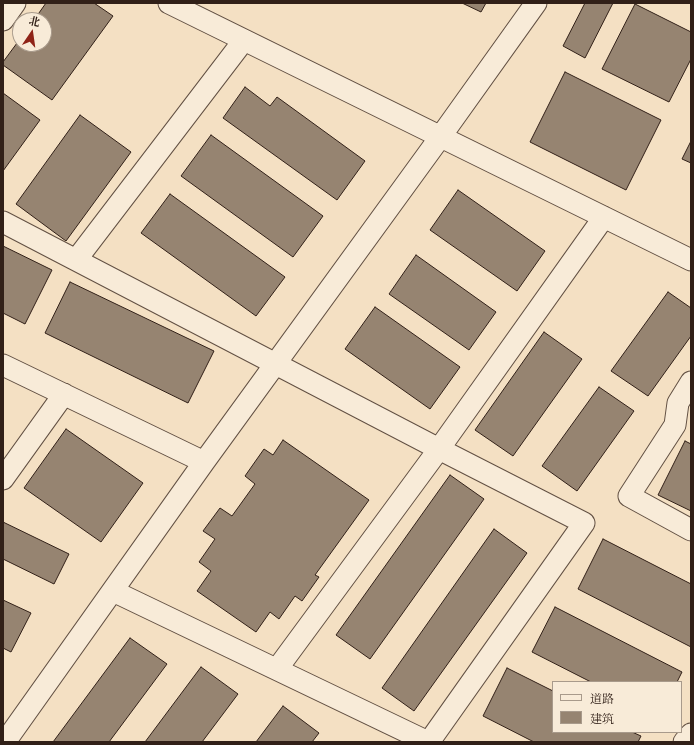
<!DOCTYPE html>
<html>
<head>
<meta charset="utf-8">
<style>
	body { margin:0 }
	#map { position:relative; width:694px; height:745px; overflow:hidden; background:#f4e0c3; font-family:"Libre Caslon Text","Noto Serif SC",serif }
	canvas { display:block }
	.frame { position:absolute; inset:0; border:4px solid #312018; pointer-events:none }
	.legend { position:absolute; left:552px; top:681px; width:130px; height:52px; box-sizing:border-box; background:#f8ebd8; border:1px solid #a89a8b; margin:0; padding:5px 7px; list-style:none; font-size:12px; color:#312018 }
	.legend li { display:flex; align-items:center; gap:8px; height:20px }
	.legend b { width:20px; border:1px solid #a89a8b }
	.north { position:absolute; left:12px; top:12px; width:40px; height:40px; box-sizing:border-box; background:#f8ebd8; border:1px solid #a89a8b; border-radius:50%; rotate:13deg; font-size:11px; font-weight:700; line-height:16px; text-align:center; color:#312018 }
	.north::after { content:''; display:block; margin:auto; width:14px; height:18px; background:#8f2418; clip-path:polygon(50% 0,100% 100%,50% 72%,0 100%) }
</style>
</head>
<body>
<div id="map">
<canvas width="694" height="745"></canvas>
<div class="frame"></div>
<ul class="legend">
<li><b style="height:5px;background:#f8ebd8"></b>道路</li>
<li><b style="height:11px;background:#968471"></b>建筑</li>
</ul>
<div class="north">北</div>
</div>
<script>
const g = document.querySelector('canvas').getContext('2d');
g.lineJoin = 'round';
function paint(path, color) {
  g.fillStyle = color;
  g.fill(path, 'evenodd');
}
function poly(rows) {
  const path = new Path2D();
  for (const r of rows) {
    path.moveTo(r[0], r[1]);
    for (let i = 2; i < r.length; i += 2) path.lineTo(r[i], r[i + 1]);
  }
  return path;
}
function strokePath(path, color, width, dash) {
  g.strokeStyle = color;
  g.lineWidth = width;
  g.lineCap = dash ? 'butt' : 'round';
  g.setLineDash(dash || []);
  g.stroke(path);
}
const building = poly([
	[46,3,94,3,113,16,52,100,3,65,3,62,20,39,20,44,44,44,44,20,34,20,46,3],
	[462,3,486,3,481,12,462,3],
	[585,3,613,3,585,58,563,46,585,3],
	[635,4,691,32,691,59,669,102,602,69,635,4],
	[565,72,661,120,626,190,530,142,565,72],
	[245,87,270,106,277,97,365,161,337,200,223,118,245,87],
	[3,93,40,120,3,171,3,93],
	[80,115,131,152,66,241,16,204,80,115],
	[211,135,323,216,293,257,181,176,211,135],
	[691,141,691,163,682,159,691,141],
	[458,190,545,251,517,291,430,230,458,190],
	[170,194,285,277,256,316,141,233,170,194],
	[3,246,52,270,25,324,3,313,3,246],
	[416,255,496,312,469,350,389,294,416,255],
	[70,282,214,351,188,403,45,333,70,282],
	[668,292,691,308,691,336,648,396,611,371,668,292],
	[375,307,460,367,430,409,345,349,375,307],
	[544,332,582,359,513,456,475,430,544,332],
	[599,387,634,411,577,491,542,466,599,387],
	[66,429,143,483,101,542,24,488,66,429],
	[283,440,369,500,315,575,319,577,302,601,295,596,279,619,270,612,256,632,197,591,211,571,199,562,215,539,203,531,220,508,232,516,255,484,245,476,264,449,273,455,283,440],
	[685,441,691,444,691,511,658,495,685,441],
	[450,475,484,499,370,659,336,635,450,475],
	[3,522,69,554,54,584,3,559,3,522],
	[494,529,527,553,414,711,382,688,494,529],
	[603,539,691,584,691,647,578,589,603,539],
	[3,600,31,613,11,652,3,648,3,600],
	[555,607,682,672,677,682,591,682,532,652,555,607],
	[130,638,167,664,109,742,53,742,130,638],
	[201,667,238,694,202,742,145,742,201,667],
	[507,668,553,691,553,732,632,732,641,736,638,742,534,742,483,716,507,668],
	[283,706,319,733,312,742,256,742,283,706]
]);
paint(building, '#968471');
strokePath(building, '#312018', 1);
const minor = poly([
	[169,3,691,260],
	[3,20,15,3],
	[3,222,439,449,584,523,429,742],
	[76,260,244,40],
	[3,365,204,462],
	[691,382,678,403,675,425,629,496,691,530],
	[3,479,64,394],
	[113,591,428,742],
	[277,669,439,449,604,217],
	[5,742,204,462,441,136,536,3],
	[684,742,691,734]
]);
strokePath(minor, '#625043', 23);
strokePath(minor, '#f8ebd8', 21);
</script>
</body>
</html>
